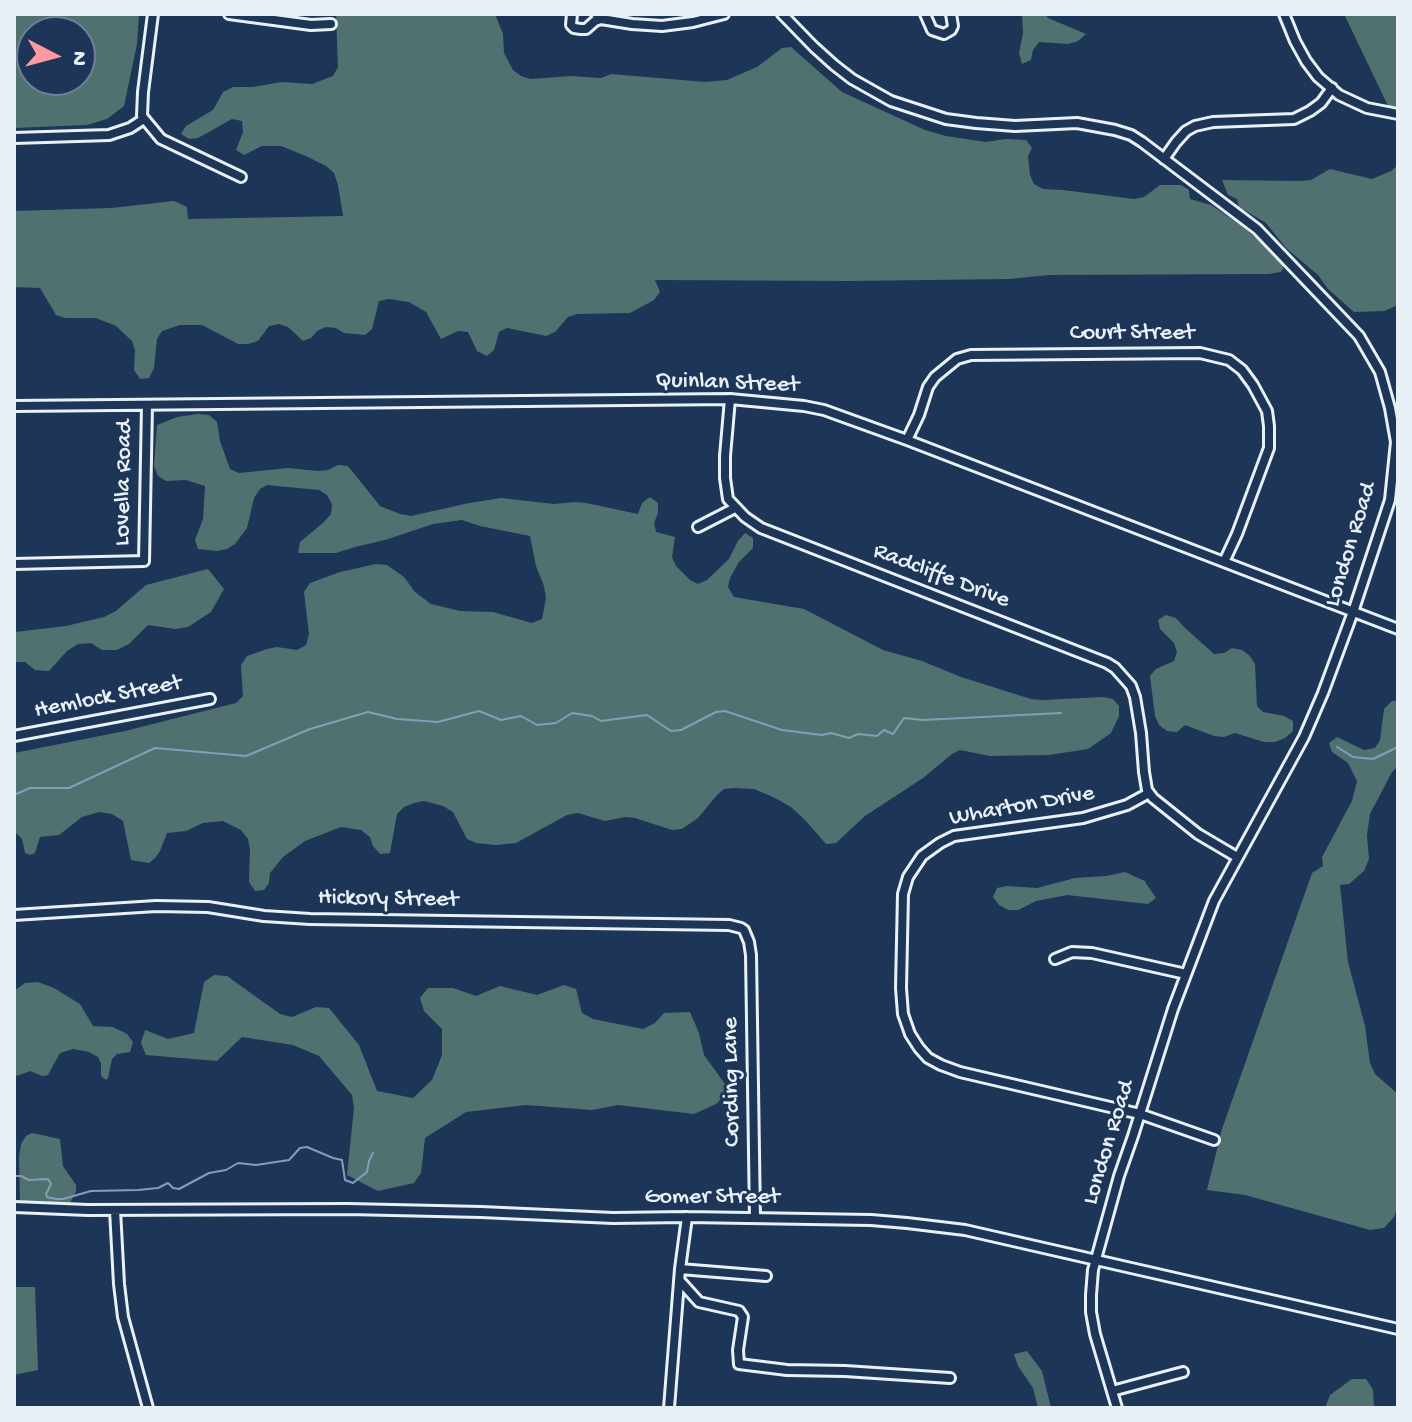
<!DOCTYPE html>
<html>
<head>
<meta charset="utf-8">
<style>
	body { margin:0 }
	#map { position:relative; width:1412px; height:1422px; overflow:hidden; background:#1d3557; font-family:"Gochi Hand",sans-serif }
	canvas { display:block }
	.frame { position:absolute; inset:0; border:16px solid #e8f1f8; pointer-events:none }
	.north { position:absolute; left:16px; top:16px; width:80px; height:80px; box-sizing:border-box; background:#1d3557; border:2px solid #6e8097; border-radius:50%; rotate:96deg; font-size:22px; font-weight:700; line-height:32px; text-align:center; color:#e8f1f8 }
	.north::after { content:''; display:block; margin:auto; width:28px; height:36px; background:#ff9aa2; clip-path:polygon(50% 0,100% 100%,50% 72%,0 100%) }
</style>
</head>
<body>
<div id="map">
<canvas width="1412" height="1422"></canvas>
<div class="frame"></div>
<div class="north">N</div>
</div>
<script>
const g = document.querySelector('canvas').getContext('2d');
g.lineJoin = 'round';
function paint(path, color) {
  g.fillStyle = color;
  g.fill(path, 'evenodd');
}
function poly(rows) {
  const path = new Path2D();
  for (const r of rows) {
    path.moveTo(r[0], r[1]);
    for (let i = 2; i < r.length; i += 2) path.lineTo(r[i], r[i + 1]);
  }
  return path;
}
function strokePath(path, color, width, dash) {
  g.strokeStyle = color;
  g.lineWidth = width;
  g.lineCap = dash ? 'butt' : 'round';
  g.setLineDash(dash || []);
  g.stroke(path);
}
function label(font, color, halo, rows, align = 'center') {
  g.font = font + ' "Gochi Hand",sans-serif';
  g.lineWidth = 6;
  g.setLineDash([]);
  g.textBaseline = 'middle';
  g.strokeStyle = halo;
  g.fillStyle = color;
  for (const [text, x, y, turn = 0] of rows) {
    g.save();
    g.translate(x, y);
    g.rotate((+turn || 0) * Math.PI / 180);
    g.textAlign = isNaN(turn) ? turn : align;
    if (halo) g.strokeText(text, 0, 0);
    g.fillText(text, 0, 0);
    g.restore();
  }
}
paint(poly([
	[14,14,139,14,137,44,124,106,107,119,87,125,14,128],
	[32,32,80,32,80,80,32,80],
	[336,14,495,14,503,34,504,53,513,70,521,76,530,79,571,76,601,78,611,74,705,82,727,80,757,67,782,48,791,47,842,92,925,130,946,136,986,142,1006,139,1026,140,1032,148,1028,156,1030,175,1034,184,1043,189,1063,190,1134,199,1144,197,1160,185,1181,185,1189,190,1190,199,1211,205,1239,224,1261,242,1284,266,1281,272,1268,274,1049,275,1009,279,849,281,655,280,660,292,654,300,630,313,577,314,568,317,555,332,546,336,507,328,499,332,494,350,487,356,477,351,468,332,458,331,441,339,426,312,409,302,389,299,379,301,372,329,365,335,344,333,336,328,326,327,317,331,311,338,303,341,288,327,279,324,269,326,258,341,248,344,238,344,202,325,180,325,162,331,157,339,154,368,149,378,140,379,134,370,135,350,132,341,116,326,96,318,65,318,56,315,40,288,14,287,14,211,111,208,174,201,187,207,188,219,343,216,338,185,334,173,326,166,308,157,281,146,262,146,244,155,236,150,243,132,242,121,232,119,198,138,189,139,181,134,186,126,213,110,223,92,233,87,253,87,282,82,312,84,333,76,338,67],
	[1022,14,1045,14,1048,18,1086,34,1078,41,1068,44,1039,42,1033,50,1031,60,1022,64,1019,53,1023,33],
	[1344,14,1398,14,1398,110,1389,108],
	[1398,165,1398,305,1384,311,1354,312,1328,289,1318,275,1286,248,1266,223,1239,207,1237,199,1228,195,1222,180,1300,181,1311,180,1330,169,1372,179,1391,171],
	[198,414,209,415,217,422,220,441,230,469,239,473,288,468,318,471,328,470,338,465,348,466,380,506,400,514,411,516,469,503,501,498,554,504,575,502,586,503,638,514,642,503,650,497,658,503,658,513,654,523,656,532,675,537,672,557,676,566,690,580,698,584,707,580,729,559,738,541,745,533,753,538,753,548,739,562,730,578,728,587,734,597,804,609,883,650,922,661,961,677,1031,699,1042,700,1103,697,1113,699,1119,706,1119,716,1111,733,1088,749,1049,755,990,756,960,750,952,754,923,778,865,816,836,843,826,844,806,821,791,807,773,797,754,789,734,788,724,789,717,795,698,818,682,829,672,830,635,818,625,817,605,821,578,813,567,815,516,843,496,845,476,843,467,839,453,812,443,806,424,801,414,803,404,807,397,814,390,853,380,854,373,846,370,837,361,830,341,827,305,841,283,857,270,873,269,883,264,890,255,891,249,882,250,850,248,839,241,830,223,821,203,823,186,831,167,833,160,851,155,858,149,863,131,860,123,821,112,814,99,812,82,817,59,835,40,837,35,853,30,855,25,853,22,839,14,831,14,753,125,731,236,703,243,696,241,665,247,656,267,649,277,647,297,650,306,645,309,634,304,592,310,583,340,572,376,564,387,565,404,577,415,592,431,604,460,611,493,612,532,623,542,619,546,598,544,586,536,566,530,536,480,526,462,520,433,524,385,540,355,547,336,553,298,553,300,542,324,522,331,514,332,504,327,495,319,490,267,485,260,489,254,498,247,528,235,544,227,549,217,551,198,549,195,540,203,519,205,486,186,480,166,481,158,476,154,466,157,425,177,417],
	[208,569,224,589,211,612,188,627,175,629,148,625,129,644,117,650,102,650,91,643,78,644,67,651,49,671,35,670,25,662,14,662,15,632,66,626,104,617,116,611,146,585],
	[1166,615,1176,618,1184,627,1214,654,1224,653,1232,648,1242,650,1250,656,1255,664,1257,706,1263,712,1284,716,1293,721,1293,731,1285,738,1275,742,1264,742,1235,733,1224,737,1214,736,1185,725,1177,732,1167,731,1159,725,1155,716,1150,676,1156,669,1174,661,1177,652,1174,643,1160,629,1158,620],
	[1392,701,1398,701,1398,766,1392,772,1370,814,1367,835,1369,859,1364,871,1349,884,1340,885,1348,962,1365,1026,1370,1063,1375,1074,1398,1094,1398,1205,1394,1217,1384,1228,1370,1230,1245,1195,1207,1190,1222,1129,1312,873,1323,866,1322,857,1352,801,1357,781,1348,763,1332,752,1329,743,1337,737,1364,750,1375,748,1380,740,1384,709],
	[1125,872,1147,882,1145,882,1156,898,1148,904,1067,895,1036,901,1018,910,1008,910,999,905,993,897,997,888,1007,886,1037,888,1075,878,1106,876],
	[214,975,227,976,280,1014,292,1017,316,1007,329,1008,359,1045,377,1091,413,1098,432,1080,442,1055,442,1029,424,1011,420,998,428,988,453,988,476,996,500,986,537,995,564,985,576,989,582,1013,593,1019,643,1029,655,1023,664,1013,690,1012,699,1033,704,1055,725,1084,724,1096,716,1104,694,1114,618,1105,592,1110,526,1105,466,1112,425,1138,421,1173,414,1183,378,1191,347,1175,354,1108,352,1095,319,1056,293,1045,242,1037,217,1061,146,1055,141,1043,145,1030,168,1039,194,1033,204,982],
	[38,982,54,988,80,1004,93,1026,113,1027,127,1034,133,1042,130,1052,117,1054,112,1059,108,1078,106,1080,101,1076,101,1063,98,1057,89,1052,73,1049,60,1053,48,1075,42,1076,30,1071,17,1076,14,1073,14,991,25,983],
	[32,1133,60,1139,63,1166,76,1185,76,1191,70,1203,57,1206,20,1201,19,1157,21,1144,26,1136],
	[14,1287,35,1287,38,1370,14,1375],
	[1027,1351,1042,1371,1051,1408,1038,1408,1033,1388,1018,1366,1014,1354],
	[1352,1379,1366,1379,1373,1390,1374,1408,1325,1408,1330,1395]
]), '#507170');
strokePath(poly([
	[1337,747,1353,757,1373,759,1398,747],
	[14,795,30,788,69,788,155,748,246,756,310,729,368,712,397,719,438,722,479,711,501,720,521,716,537,725,556,723,572,713,592,716,601,721,647,715,671,731,681,730,716,712,725,711,782,730,822,735,831,733,849,738,858,734,877,736,884,730,893,734,904,718,923,720,1061,713],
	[14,1176,21,1176,29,1180,48,1179,51,1184,46,1194,47,1197,56,1199,63,1199,91,1191,138,1190,158,1188,168,1183,173,1188,179,1189,209,1173,226,1170,238,1163,256,1165,289,1160,300,1148,307,1147,333,1158,342,1160,345,1180,353,1183,367,1172,369,1161,373,1153]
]), '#879db7', 2);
const minor = poly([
	[153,14,143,92,142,116,161,139,241,177],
	[229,14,311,25,331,24],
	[572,14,571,25,574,28,581,29,586,29,595,21,601,19,596,14],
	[782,14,814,47,834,65,852,79,891,101,946,119,976,123,1015,126,1077,123,1115,130,1131,135,1142,142,1257,229,1359,336,1380,372,1390,408,1396,442,1390,500,1353,612,1323,693,1304,737,1214,901,1173,1009,1133,1136,1119,1176,1093,1270,1091,1295,1091,1312,1095,1334,1117,1408],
	[925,14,932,30,944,34,951,30,953,26,951,14],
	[1284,14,1295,41,1306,61,1318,77,1339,95,1367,108,1398,114],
	[601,19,632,24,662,26,693,22,724,14],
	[14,138,109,135,130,128,144,119],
	[1164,159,1176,142,1186,131,1195,126,1213,122,1294,119,1310,111,1321,103,1332,88],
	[730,399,725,456,725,478,728,499,745,517,761,528,1107,663,1115,668,1131,686,1135,697,1141,733,1144,772,1147,790,1153,798,1198,834,1237,857],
	[14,406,730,399,804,406,824,410,907,440,1398,629],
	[907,440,919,415,928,387,935,377,957,359,971,355,1200,353,1229,360,1242,370,1253,385,1267,411,1269,426,1269,448,1237,534,1224,562],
	[698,527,735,508],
	[14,564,144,561,147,405],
	[14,736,210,699],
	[1149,793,1127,805,1083,818,954,836,940,843,922,856,908,877,903,894,901,988,903,1014,910,1034,919,1048,928,1058,941,1065,960,1072,1140,1114,1214,1140],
	[14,915,156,906,208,907,264,916,310,919,729,925,741,928,744,930,749,942,751,955,755,1218],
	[1055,959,1072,952,1092,953,1186,974],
	[14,1207,88,1210,348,1209,481,1212,613,1218,687,1217,871,1220,907,1223,965,1230,1398,1329],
	[115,1210,119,1284,123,1317,148,1408],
	[680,1269,766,1276],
	[680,1281,699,1302,739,1311,743,1317,738,1350,739,1364,787,1370,845,1371,950,1378],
	[1112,1391,1183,1372],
	[669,1408,680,1269,687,1217]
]);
strokePath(minor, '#e8f1f8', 14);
strokePath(minor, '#1d3557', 8);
label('24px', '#e8f1f8', '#1d3557', [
	["Court Street",1132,334],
	["Quinlan Street",727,384,2],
	["Lovella Road",125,483,-89],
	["London Road",1352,545,-73],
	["Radcliffe Drive",941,577,21],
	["Hemlock Street",108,698,-11],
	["Wharton Drive",1022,807,-10],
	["Hickory Street",388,900,1],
	["Cording Lane",733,1082,-91],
	["London Road",1110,1143,-73],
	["Gomer Street",712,1198]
]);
</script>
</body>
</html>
